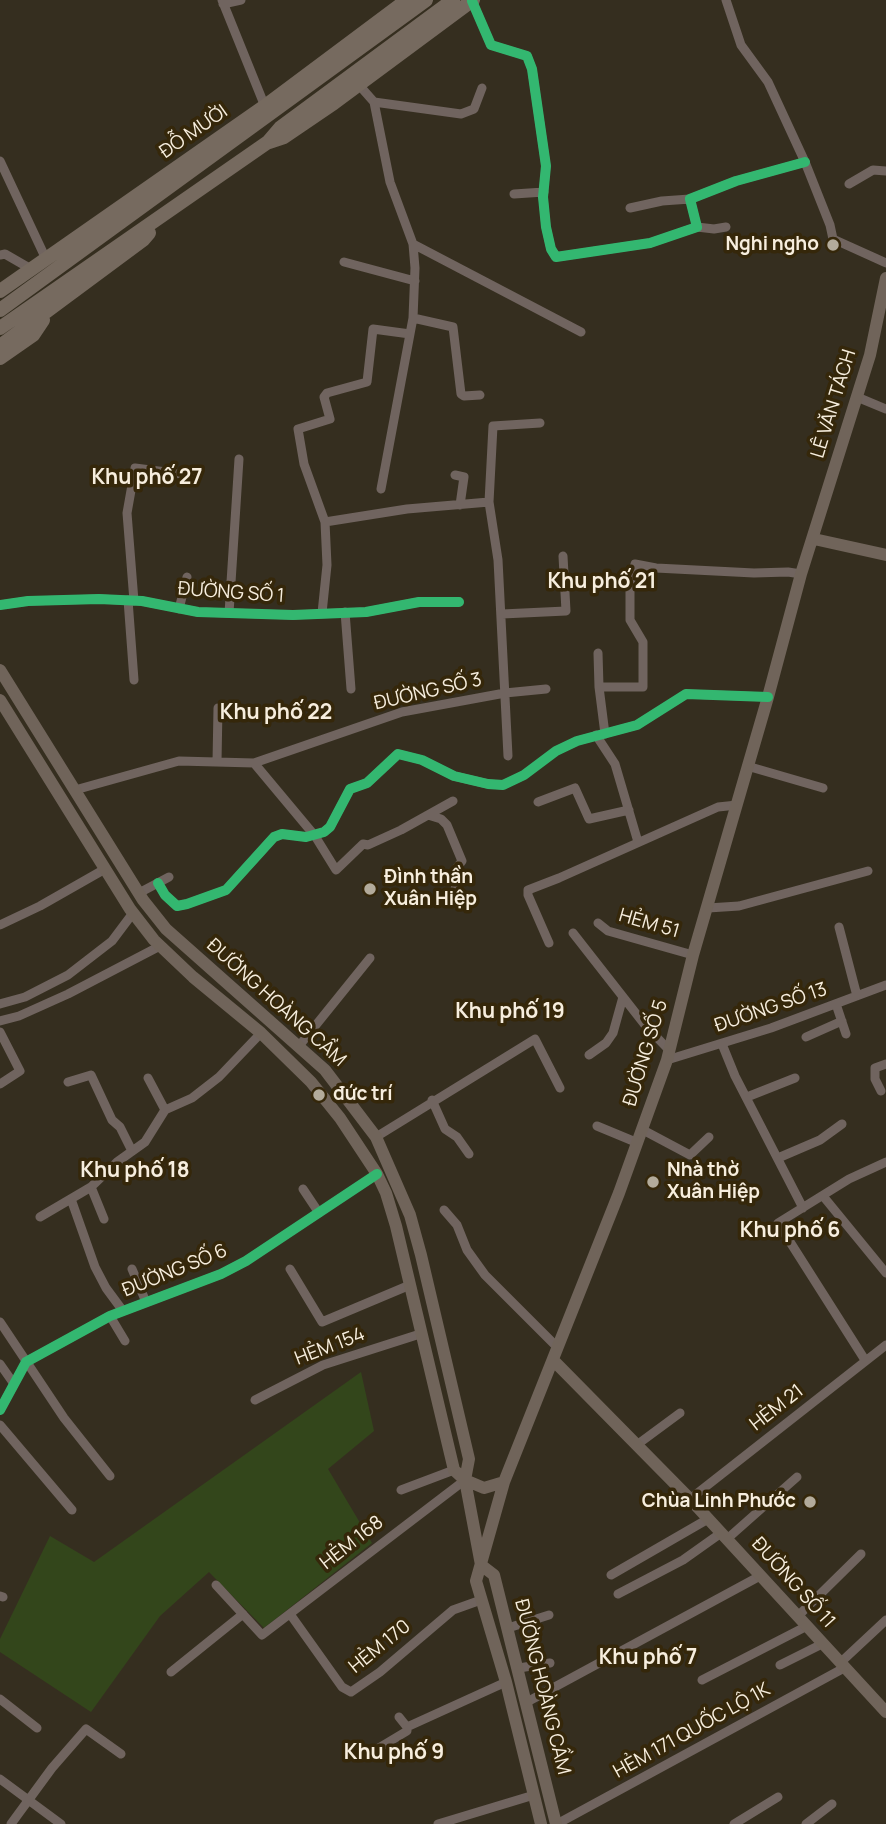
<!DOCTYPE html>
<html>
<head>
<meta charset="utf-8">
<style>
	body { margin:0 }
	canvas { display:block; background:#352e1f }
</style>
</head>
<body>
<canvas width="886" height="1824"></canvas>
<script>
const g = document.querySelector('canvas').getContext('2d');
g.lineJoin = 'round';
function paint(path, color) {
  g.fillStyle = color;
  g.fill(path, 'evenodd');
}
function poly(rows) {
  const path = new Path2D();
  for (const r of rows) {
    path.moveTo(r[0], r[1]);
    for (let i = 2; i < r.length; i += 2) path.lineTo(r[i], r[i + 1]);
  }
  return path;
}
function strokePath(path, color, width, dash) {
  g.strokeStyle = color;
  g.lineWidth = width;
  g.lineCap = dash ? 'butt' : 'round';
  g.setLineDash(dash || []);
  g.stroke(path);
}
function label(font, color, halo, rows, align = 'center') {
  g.font = font + ' Manrope,sans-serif';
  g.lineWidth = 7;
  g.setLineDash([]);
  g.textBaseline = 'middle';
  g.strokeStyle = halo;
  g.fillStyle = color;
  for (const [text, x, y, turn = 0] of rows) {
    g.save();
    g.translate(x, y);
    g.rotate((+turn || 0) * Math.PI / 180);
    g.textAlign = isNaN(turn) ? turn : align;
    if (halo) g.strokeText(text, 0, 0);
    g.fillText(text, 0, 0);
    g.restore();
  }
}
paint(poly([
	[361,1372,374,1431,328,1469,372,1543,264,1628,209,1572,160,1616,91,1712,0,1652,0,1639,50,1536,94,1562]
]), '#33461b');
strokePath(poly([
	[222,0,266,109],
	[726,0,741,45,768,82,805,162,830,225,833,239,886,263],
	[472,1,491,45,527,56,532,69,546,166,543,197,546,227,551,249,556,257,650,243,697,227,690,199,736,181,805,162],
	[223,4,241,0],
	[359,85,374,102,390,182,413,244,415,268,413,318,381,489],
	[374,102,461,114,474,109,482,88],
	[0,161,46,259],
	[849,184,873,170,886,171],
	[514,194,544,192],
	[630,208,662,201,690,199],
	[697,227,714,229,726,227],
	[413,244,581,332],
	[0,255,5,254,31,269],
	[344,262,415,281],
	[413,318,453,327,461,394,464,396,480,395],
	[857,397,886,409],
	[455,475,464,477,460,505],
	[489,502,493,426,540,423],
	[325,522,407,509,489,502,498,560,508,756],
	[128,600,134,680],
	[134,601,127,513,135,468,197,476],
	[0,605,28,601,99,599,142,601,198,612,293,615,366,612,419,602,459,602],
	[179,609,187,577],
	[345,612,351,689],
	[229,613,239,459],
	[322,613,327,565,325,522,304,464,298,429,330,419,324,397,327,393,367,382,373,329,410,334],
	[502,614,566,611,563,556],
	[598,653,599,687,605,734],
	[599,687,643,687,643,642,630,620,630,584,635,564,656,568,754,573,788,572,801,574],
	[596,735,615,764,638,842],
	[217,762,218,708],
	[254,763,315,836,336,870,363,844,368,845,401,830,453,801],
	[747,766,823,788],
	[75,790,179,761,254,763,402,712,505,693,546,689],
	[538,802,575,788,589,819,629,810],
	[428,815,441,819,447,825,462,861,455,870,461,877,454,891,455,902],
	[158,883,165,895,177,906,187,904,226,890,274,837,282,834,306,837,324,832,330,827,350,789,367,783,398,754,422,760,454,776,488,784,503,785,524,775,556,751,577,741,637,725,686,694,768,697],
	[139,893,169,877],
	[708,908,739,906,868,871],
	[598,923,608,931,693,955],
	[0,925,40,906,105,869],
	[839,927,857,996],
	[573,933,645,1025,669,1050],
	[549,943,528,895,528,890,559,878,718,807,737,805],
	[0,1004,25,997,68,975,112,941,133,913],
	[836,1004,846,1034],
	[0,1021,19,1016,68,994,160,946],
	[0,1032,20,1071,0,1084],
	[806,1037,842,1021],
	[722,1044,735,1076,803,1208],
	[299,1046,370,958],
	[589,1055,606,1043,613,1033,623,997],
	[667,1060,771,1028,886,985],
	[148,1078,165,1110],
	[68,1082,91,1075,112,1120,120,1127,132,1151],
	[881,1091,875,1079,875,1068,886,1064],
	[747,1097,795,1078],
	[432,1100,445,1129,457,1137,469,1154],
	[597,1126,638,1143],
	[643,1130,690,1155,709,1137],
	[376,1137,535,1039,560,1088],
	[778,1158,820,1140,842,1124],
	[91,1187,104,1219],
	[303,1189,319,1213],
	[823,1196,886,1273],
	[71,1199,95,1267,106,1288,123,1311],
	[444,1210,457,1225,467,1250,485,1275,558,1348],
	[40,1217,91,1187,117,1162,145,1142,165,1110,192,1098,219,1077,261,1033],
	[132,1269,146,1302],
	[290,1269,322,1322,410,1285],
	[110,1316,125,1341],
	[0,1322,64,1418,110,1476],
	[865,1360,778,1223,849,1179,886,1162],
	[0,1364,14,1384],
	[255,1400,323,1365,420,1334],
	[0,1410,26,1362,110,1316,221,1274,246,1261,377,1174],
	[0,1425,72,1510],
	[638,1444,680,1413],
	[401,1490,454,1470],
	[690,1499,886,1345],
	[727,1539,797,1477],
	[611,1575,708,1519],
	[216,1585,262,1635,465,1480],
	[618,1594,683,1560,721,1533],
	[0,1596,3,1597],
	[290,1614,342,1687,351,1692,380,1672,453,1610,481,1600],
	[798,1616,861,1554],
	[508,1628,549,1615],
	[840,1663,886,1620],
	[780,1665,822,1644],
	[519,1668,550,1663],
	[171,1672,243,1614],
	[702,1680,807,1626],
	[0,1699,37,1728],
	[527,1702,760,1576],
	[399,1717,407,1727,506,1682],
	[377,1749,407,1731,407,1727],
	[0,1779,61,1824],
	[11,1824,52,1768,86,1729,121,1754],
	[438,1824,534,1795],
	[557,1824,844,1668],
	[734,1824,778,1797],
	[806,1824,832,1804]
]), '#70645f', 9);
strokePath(poly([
	[814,539,886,555],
	[0,670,143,900,166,929,325,1070,376,1137,410,1215,421,1255,469,1459,465,1480,481,1565,494,1575,556,1824],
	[0,700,130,909,154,940,193,977,261,1033,311,1082,340,1118,377,1174,386,1193,396,1226,454,1470,465,1480,484,1488,504,1482],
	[553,1360,690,1499,886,1712],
	[541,1824,506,1682,476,1581,504,1482,619,1193,667,1060,693,955,768,697,801,574,870,355,886,278]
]), '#70645a', 12);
strokePath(poly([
	[269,142,284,137,334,103,473,0],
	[0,291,265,106,407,0],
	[0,310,426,0],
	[0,328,268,142,280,128,453,0],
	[0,346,143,240,149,233],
	[0,358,33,335,43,320]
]), '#766a5f', 14);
strokePath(poly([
	[472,1,491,45,527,56,532,69,546,166,543,197,546,227,551,249,556,257,650,243,697,227,690,199,736,181,805,162],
	[0,605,28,601,99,599,142,601,198,612,293,615,366,612,419,602,459,602],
	[158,883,165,895,177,906,187,904,226,890,274,837,282,834,306,837,324,832,330,827,350,789,367,783,398,754,422,760,454,776,488,784,503,785,524,775,556,751,577,741,637,725,686,694,768,697],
	[0,1410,26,1362,110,1316,221,1274,246,1261,377,1174]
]), '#33b770', 10);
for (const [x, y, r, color] of [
	[833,245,7,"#b3ab9b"],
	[370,889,7,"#b3ab9b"],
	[319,1095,7,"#b3ab9b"],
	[653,1182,7,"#b3ab9b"],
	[810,1502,7,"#b3ab9b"]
]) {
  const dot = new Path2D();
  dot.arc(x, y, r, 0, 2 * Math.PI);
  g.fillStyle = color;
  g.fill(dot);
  strokePath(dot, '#35270a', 2.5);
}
label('19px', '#f7eede', '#35270a', [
	["ĐỖ MƯỜI",194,132,-35],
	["LÊ VĂN TÁCH",834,404,-73],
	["ĐƯỜNG SỐ 1",231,593,4],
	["ĐƯỜNG SỐ 3",428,692,-13],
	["HẺM 51",649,924,16],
	["ĐƯỜNG HOÀNG CẦM",276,1003,42],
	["ĐƯỜNG SỐ 13",771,1008,-19],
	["ĐƯỜNG SỐ 5",646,1053,-73],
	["ĐƯỜNG SỐ 6",175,1271,-22],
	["HẺM 154",330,1347,-21],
	["HẺM 21",777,1408,-38],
	["HẺM 168",352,1543,-38],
	["ĐƯỜNG SỐ 11",793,1583,48],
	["HẺM 170",380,1647,-39],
	["ĐƯỜNG HOÀNG CẦM",542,1687,76],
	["HẺM 171 QUỐC LỘ 1K",692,1731,-29]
]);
label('bold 19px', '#f7eede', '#35270a', [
	["Nghi ngho",819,245,"right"],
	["Đình thần",384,878],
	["Xuân Hiệp",384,900],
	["đức trí",333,1095],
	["Nhà thờ",667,1171],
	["Xuân Hiệp",667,1193],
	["Chùa Linh Phước",796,1502,"right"]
], 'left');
label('bold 21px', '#f7eede', '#35270a', [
	["Khu phố 27",147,478],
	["Khu phố 21",602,582],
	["Khu phố 22",276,713],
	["Khu phố 19",510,1012],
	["Khu phố 18",135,1171],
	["Khu phố 6",790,1231],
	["Khu phố 7",648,1658],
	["Khu phố 9",394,1753]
]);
</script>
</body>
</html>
